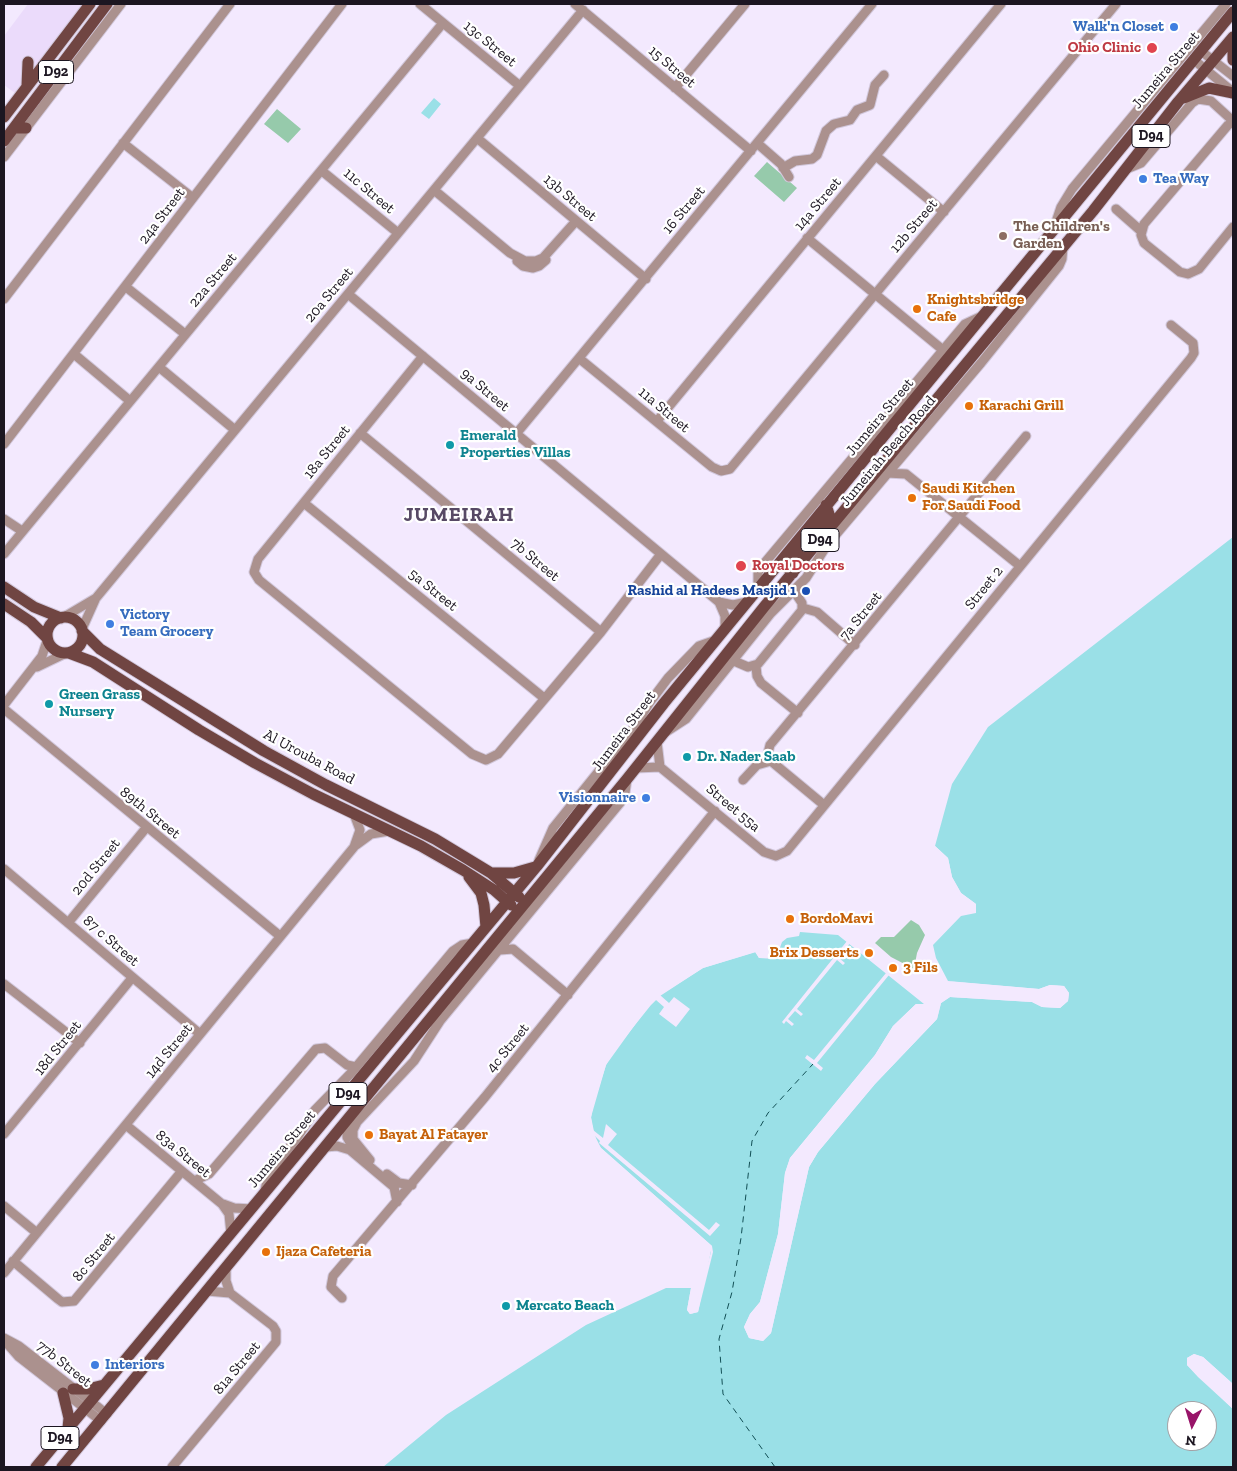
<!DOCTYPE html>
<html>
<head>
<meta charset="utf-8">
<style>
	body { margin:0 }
	#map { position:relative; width:1237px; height:1471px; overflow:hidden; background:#f3e9fe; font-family:"Zilla Slab",serif }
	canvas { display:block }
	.frame { position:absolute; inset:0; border:5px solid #1c1621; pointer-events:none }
	.north { position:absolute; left:1167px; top:1401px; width:50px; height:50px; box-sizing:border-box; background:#fff; border:1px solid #a4a2a6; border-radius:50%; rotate:185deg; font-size:14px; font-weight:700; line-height:20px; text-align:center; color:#1c1621 }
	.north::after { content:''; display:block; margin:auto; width:18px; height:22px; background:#981469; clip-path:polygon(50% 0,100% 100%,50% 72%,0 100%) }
</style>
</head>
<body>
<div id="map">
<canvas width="1237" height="1471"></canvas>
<div class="frame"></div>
<div class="north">N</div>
</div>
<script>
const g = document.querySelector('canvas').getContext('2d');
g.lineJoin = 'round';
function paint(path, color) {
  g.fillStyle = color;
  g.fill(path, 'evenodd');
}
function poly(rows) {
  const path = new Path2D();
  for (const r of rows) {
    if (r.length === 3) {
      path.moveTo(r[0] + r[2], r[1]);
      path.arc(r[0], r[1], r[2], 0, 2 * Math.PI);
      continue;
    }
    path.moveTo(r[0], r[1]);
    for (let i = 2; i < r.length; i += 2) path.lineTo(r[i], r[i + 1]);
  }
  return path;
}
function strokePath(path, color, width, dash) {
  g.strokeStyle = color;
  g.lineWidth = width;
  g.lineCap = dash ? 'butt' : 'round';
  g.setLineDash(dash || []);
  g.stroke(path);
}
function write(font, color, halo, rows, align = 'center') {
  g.font = font + ' "Zilla Slab",serif';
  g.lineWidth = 4.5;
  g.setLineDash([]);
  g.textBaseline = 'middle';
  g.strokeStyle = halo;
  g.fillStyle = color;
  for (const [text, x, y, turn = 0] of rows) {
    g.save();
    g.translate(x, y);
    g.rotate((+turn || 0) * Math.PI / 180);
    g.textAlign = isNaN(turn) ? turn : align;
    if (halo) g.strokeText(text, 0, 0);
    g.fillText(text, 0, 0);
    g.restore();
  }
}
const built = poly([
	[28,4,90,4,19,96,4,85,4,36]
]);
const green = poly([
	[277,109,301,129,288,143,264,124],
	[767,162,797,188,784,202,754,176],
	[911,920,919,925,925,935,917,953,914,969,891,957,875,943,881,937,894,937]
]);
const water = poly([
	[434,98,441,104,429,119,421,113],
	[1233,537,1233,1384,1203,1357,1194,1354,1187,1358,1187,1365,1198,1377,1233,1409,1233,1467,383,1467,446,1415,586,1325,666,1288,691,1288,687,1310,690,1314,698,1312,712,1246,601,1148,596,1141,591,1117,606,1065,647,1008,660,996,703,968,756,952,759,958,776,959,782,942,787,938,799,936,800,932,838,935,924,1004,916,1004,893,1026,875,1055,790,1158,785,1173,778,1234,760,1302,750,1314,744,1327,749,1338,763,1341,771,1333,809,1167,818,1152,875,1084,937,1019,941,1003,950,997,1032,1002,1042,1007,1060,1008,1068,1001,1069,993,1064,986,1050,985,1039,989,948,981,936,958,933,945,961,916,976,913,976,904,961,893,952,877,948,858,935,846,952,784,988,727],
	[1177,1411,1207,1411,1207,1441,1177,1441]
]);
const pier = poly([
	[935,846,948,858,952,877,961,893,976,904,967,902,959,895,950,878,946,859,933,847],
	[847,941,850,943,839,958,845,963,843,965,837,960,797,1009,803,1014,801,1016,795,1011,788,1019,794,1024,792,1026,786,1021,784,1024,782,1022],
	[756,950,762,958,759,958,755,952,703,968,660,995,669,1003,674,997,690,1009,676,1027,659,1014,664,1007,656,1000,651,1005,611,1055,606,1065,593,1106,591,1118,593,1130,603,1138,606,1124,617,1134,608,1145,709,1230,716,1222,720,1225,710,1236,599,1143,600,1141,595,1136,601,1148,712,1246,713,1252,698,1312,690,1314,687,1310,691,1288,692,1286,689,1309,694,1312,711,1252,710,1247,599,1150,593,1142,591,1131,589,1118,591,1105,604,1064,609,1054,645,1007,658,994,702,966],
	[886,973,889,975,817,1063,823,1068,821,1071,805,1058,807,1055,814,1060],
	[945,981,1039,989,1050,985,1064,986,1069,993,1068,1001,1060,1008,1042,1007,1032,1002,950,997,941,1003,937,1019,875,1084,818,1152,809,1167,771,1333,763,1341,749,1338,744,1327,750,1314,760,1302,778,1234,785,1173,790,1158,875,1055,893,1026,916,1004,922,1005,926,1003,925,1006,917,1007,895,1027,877,1057,793,1159,787,1173,780,1234,763,1302,752,1315,747,1327,751,1336,762,1338,768,1332,807,1166,816,1150,873,1083,935,1018,939,1001,950,994,1032,1000,1042,1004,1060,1005,1066,1000,1067,994,1063,988,1050,987,1039,992],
	[1194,1354,1203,1357,1233,1384,1233,1387,1201,1359,1194,1356,1190,1359,1190,1364,1200,1376,1233,1406,1233,1409,1187,1365,1187,1358]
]);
const ferry = poly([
	[775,1467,723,1394,719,1339,732,1292,741,1238,752,1141,768,1113,813,1064]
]);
const minor = poly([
	[420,4,520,86],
	[575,4,751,151],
	[1201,51,1233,76],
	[1194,60,1233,92],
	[675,88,745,4],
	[1233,122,1228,125,1144,224,1141,235,1144,243,1180,272,1188,274,1199,269,1233,227],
	[477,138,646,279],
	[123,143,193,198],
	[757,143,781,164,789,177],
	[876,156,944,212],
	[4,157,121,4],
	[783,168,795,161,812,159,817,155,826,131,834,124,850,120,857,110,870,105,875,85,884,75],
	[1124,170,1141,163,1192,103,1198,99,1211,101,1233,121],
	[322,171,398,233],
	[434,190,510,253,525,261,536,261,543,258,576,221],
	[1116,209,1141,231],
	[1054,228,1061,207,1072,189,1226,4],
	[807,238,943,350],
	[517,261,523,266,533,268,539,266,546,260],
	[126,287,185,334],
	[348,294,719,602,733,605,747,602],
	[4,299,230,4],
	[74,354,130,401],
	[423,356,258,559,254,572,259,580,472,754,486,760,498,754,601,632,661,554],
	[580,359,712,467,721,471,730,469,1116,4],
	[159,367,235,430],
	[657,421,1001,4],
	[360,433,601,632],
	[516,434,872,4],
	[4,444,342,4],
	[887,473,906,474,1020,566],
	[304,503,544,698],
	[4,519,22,531],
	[4,554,443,23],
	[758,587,758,572,762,566,965,324,984,315],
	[719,602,725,616,725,630],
	[803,608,817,612,855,645],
	[64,617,96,598,583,10],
	[82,629,95,600],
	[734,661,748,667,758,664,802,610,802,603,794,591],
	[756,666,757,676,761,683,798,713],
	[37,667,64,654],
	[4,705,42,656,47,641],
	[4,709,280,936],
	[666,732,686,719,771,613,806,578,827,545,981,363,1059,266,1062,259,1063,247],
	[657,742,660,767],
	[660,767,764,852,776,856,787,851,1191,358,1194,353,1193,343,1171,325],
	[636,768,660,767],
	[743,780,757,765,771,761],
	[824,805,771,761,768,753,770,745,1026,436],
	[356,845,371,834,389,831],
	[539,860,553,828,636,725,650,702,668,678,699,646,716,640],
	[4,869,200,1034],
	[68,923,146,828],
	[500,950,513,949,568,995],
	[4,984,80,1043],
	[347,1122,347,1137,352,1146],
	[126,1125,222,1204,229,1214,231,1234],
	[4,1134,132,978],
	[326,1147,337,1146,350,1150,394,1187,397,1202],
	[370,1160,353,1139,353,1130,357,1122,414,1061,440,1021,620,803,625,793,627,779],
	[387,1174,399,1183,412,1185],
	[194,1181,209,1174,316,1049,325,1048,347,1065,356,1067],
	[264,1194,269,1173,297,1138,315,1110,352,1072,453,951,462,945,473,943],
	[223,1204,234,1208,252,1209],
	[4,1206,37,1233],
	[13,1261,58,1299,62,1302,74,1301,182,1171],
	[226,1269,226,1281,230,1293],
	[4,1273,354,847,360,830,354,814],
	[342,1298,331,1287,333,1276,485,1097,715,811],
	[4,1338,19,1346,107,1414],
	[4,1340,19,1357,101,1421],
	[172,1467,276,1342,276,1331,273,1326,230,1293,207,1291]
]);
const major = poly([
	[1233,49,1233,60],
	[27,86,28,62],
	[1184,98,1209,88,1233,93],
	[4,117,90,4],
	[14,128,26,128],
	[4,141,107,4],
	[793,573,788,568,789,564,825,521,829,514,826,505],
	[4,587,34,607,61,618],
	[4,604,31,622,47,638],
	[65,635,18],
	[82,631,100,649,264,751,326,785,435,839,491,873,519,897],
	[69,653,93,662,199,730,255,763,313,794,421,846,463,870,494,890,511,905],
	[491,873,514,873,535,867],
	[469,877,481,893,484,905,486,927],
	[73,1389,88,1389,104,1385],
	[63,1393,69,1418,68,1428],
	[36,1467,537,866,664,703,1233,12],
	[62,1467,627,779,764,607,1093,211,1178,102,1233,37]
]);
const markers = [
	[1174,27,5,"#3f7fe0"],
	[1152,48,6,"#e0444e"],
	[1143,179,5,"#3f7fe0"],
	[1003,236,5,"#8d6e63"],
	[917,309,5,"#e8710a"],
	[969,406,5,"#e8710a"],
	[450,445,5,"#0f9aa8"],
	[912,498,5,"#e8710a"],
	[741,566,6,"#e0444e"],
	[806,591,5,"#1a4fb4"],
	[110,624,5,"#3f7fe0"],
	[49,704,5,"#0f9aa8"],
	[687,757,5,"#0f9aa8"],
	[646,798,5,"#3f7fe0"],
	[790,919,5,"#e8710a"],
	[869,953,5,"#e8710a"],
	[893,968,5,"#e8710a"],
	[369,1135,5,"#e8710a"],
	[266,1252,5,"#e8710a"],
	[506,1306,5,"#0f9aa8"],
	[95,1365,5,"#3f7fe0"]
];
const shields = [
	[56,72,35],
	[1151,136,38],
	[820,540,38],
	[348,1094,38],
	[60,1438,38]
];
const shieldNames = [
	["D92",56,72],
	["D94",1151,136],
	["D94",820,540],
	["D94",348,1094],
	["D94",60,1438]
];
const shopNames = [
	["Walk'n Closet",1164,27,"right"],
	["Tea Way",1153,179],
	["Victory",120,615],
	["Team Grocery",120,632],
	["Visionnaire",636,798,"right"],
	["Interiors",105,1365]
];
const streetNames = [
	["13c Street",490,44,39],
	["15 Street",672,67,40],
	["Jumeira Street",1166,70,-50],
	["11c Street",369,191,40],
	["13b Street",570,198,40],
	["14a Street",818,204,-50],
	["16 Street",684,210,-50],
	["24a Street",162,216,-53],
	["12b Street",914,226,-50],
	["22a Street",213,280,-50],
	["20a Street",329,295,-50],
	["9a Street",485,390,40],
	["11a Street",664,410,40],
	["Jumeira Street",880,417,-50],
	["Jumeirah Beach Road",888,451,-50],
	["18a Street",327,452,-51],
	["7b Street",535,560,40],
	["Street 2",984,588,-51],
	["5a Street",433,590,39],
	["7a Street",861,616,-51],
	["Jumeira Street",624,731,-53],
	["Al Urouba Road",309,757,28],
	["Street 55a",733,808,40],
	["89th Street",150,813,39],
	["20d Street",96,867,-51],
	["87 c Street",111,941,41],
	["18d Street",58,1048,-51],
	["4c Street",508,1048,-51],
	["14d Street",169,1051,-51],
	["Jumeira Street",282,1149,-50],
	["83a Street",183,1154,39],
	["8c Street",94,1257,-51],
	["77b Street",64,1364,38],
	["81a Street",237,1368,-50]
];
const healthNames = [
	["Ohio Clinic",1141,48],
	["Royal Doctors",752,566,"left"]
];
const educationNames = [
	["The Children's",1013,227],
	["Garden",1013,244]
];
const foodNames = [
	["Knightsbridge",927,300],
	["Cafe",927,317],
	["Karachi Grill",979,406],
	["Saudi Kitchen",922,489],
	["For Saudi Food",922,506],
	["BordoMavi",800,919],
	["Brix Desserts",859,953,"right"],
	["3 Fils",903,968],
	["Bayat Al Fatayer",379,1135],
	["Ijaza Cafeteria",276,1252]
];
const cultureNames = [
	["Emerald",460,436],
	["Properties Villas",460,453],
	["Green Grass",59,695],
	["Nursery",59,712],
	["Dr. Nader Saab",697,757],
	["Mercato Beach",516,1306]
];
const transitNames = [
	["Rashid al Hadees Masjid 1",796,591]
];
const districtNames = [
	["JUMEIRAH",459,515]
];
paint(built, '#ebdbfb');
paint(green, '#96caab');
paint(water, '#9ae0e7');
paint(pier, '#f3e9fe');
strokePath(ferry, '#124f55', 1, [6, 5]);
strokePath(minor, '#d1c7db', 11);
strokePath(major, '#d1c7db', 13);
strokePath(minor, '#ab918e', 9);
strokePath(major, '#704542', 11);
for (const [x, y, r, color] of markers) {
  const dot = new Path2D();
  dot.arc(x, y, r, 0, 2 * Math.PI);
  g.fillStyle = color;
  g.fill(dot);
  strokePath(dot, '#fff', 2);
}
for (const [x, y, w] of shields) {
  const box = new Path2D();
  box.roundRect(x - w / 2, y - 11.5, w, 23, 4);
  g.fillStyle = '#fff';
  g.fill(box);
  strokePath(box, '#1c1621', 1);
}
write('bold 14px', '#1c1621', null, shieldNames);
write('bold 15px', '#366cbe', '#fff', shopNames, 'left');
write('15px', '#1c1621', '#fff', streetNames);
write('bold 15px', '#be3a42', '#fff', healthNames, 'right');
write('bold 15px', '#785e54', '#fff', educationNames, 'left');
write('bold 15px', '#c56008', '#fff', foodNames, 'left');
write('bold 15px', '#0d838f', '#fff', cultureNames, 'left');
write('bold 15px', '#164399', '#fff', transitNames, 'right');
g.letterSpacing = '1px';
write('bold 20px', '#574965', '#fff', districtNames);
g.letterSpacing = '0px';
</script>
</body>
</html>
